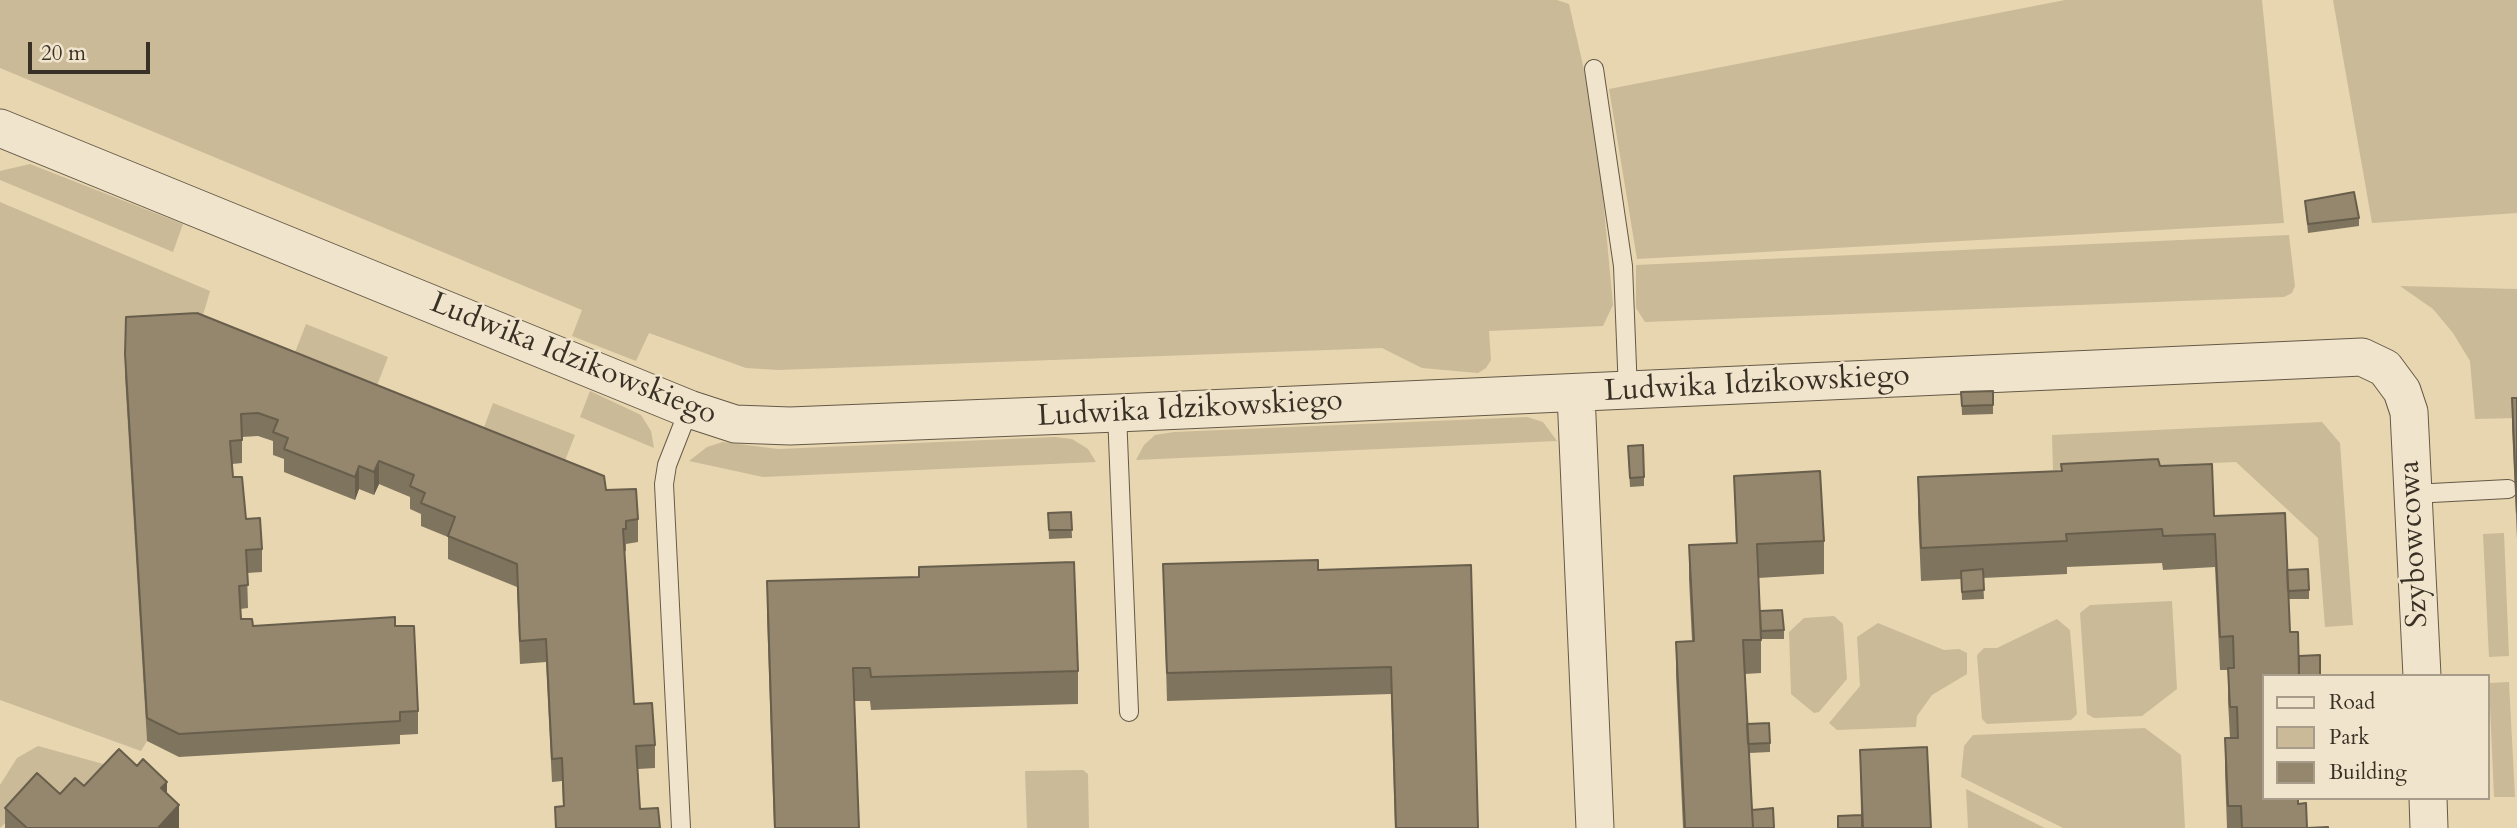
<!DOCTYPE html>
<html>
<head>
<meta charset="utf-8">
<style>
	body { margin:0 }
	#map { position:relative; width:2517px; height:828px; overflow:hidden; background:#e8d6b0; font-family:Cardo,serif }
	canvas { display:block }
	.legend { position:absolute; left:2262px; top:674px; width:228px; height:126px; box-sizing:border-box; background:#f0e4cc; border:2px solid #a79c89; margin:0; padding:9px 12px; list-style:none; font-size:21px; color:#393125 }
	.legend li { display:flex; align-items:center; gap:14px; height:35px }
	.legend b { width:35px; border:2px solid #a79c89 }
	.scale { position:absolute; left:28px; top:42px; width:122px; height:32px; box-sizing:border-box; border:4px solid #393125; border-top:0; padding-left:9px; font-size:21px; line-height:24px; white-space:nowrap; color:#393125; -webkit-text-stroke:5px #f0e4cc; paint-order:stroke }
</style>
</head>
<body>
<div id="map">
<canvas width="2517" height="828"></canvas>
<ul class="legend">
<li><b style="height:9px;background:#f0e4cc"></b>Road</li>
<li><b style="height:19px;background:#caba98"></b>Park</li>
<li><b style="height:19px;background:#94876d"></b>Building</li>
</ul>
<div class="scale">20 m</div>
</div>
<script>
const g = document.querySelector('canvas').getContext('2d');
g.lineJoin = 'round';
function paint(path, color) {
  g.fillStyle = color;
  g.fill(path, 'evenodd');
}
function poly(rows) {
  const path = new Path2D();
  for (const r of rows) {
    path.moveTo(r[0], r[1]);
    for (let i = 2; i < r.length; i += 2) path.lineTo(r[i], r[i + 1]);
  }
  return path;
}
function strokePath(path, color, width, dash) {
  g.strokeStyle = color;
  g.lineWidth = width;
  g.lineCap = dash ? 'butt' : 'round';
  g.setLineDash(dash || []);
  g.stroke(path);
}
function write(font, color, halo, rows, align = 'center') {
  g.font = font + ' Cardo,serif';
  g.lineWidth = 5;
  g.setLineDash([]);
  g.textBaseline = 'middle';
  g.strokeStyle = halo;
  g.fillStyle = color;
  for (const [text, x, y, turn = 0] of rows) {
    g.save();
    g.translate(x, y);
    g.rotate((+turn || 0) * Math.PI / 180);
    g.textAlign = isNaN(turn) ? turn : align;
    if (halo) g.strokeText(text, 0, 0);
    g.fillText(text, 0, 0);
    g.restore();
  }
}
const green = poly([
	[0,0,1557,0,1569,4,1596,122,1613,305,1603,326,1489,331,1491,360,1486,368,1478,373,1422,368,1382,348,778,370,746,368,649,333,636,361,572,336,582,310,0,68],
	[2065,0,2262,0,2284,223,1637,259,1609,89],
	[2333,0,2517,0,2517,213,2372,223],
	[30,164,183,224,173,252,0,180,0,171],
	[0,202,210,291,197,336,126,340,125,377,147,741,141,751,0,700],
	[2289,235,2295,286,2292,293,2284,297,1645,322,1636,308,1636,265],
	[2400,286,2517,289,2517,418,2475,419,2470,361,2453,333,2433,309],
	[306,324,388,357,371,401,289,368],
	[590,391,641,415,651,431,654,448,580,417],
	[493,403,575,435,561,471,480,438],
	[1527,417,1543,422,1557,441,1136,460,1144,445,1155,435,1174,432],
	[2322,422,2340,443,2353,625,2325,627,2318,538,2236,462,2053,470,2052,435],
	[1055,437,1072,439,1088,449,1096,462,763,477,689,461,707,447,723,442,778,449],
	[2504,533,2509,656,2489,657,2483,534],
	[2172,601,2177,689,2142,716,2094,718,2087,714,2080,613,2090,605],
	[1834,616,1843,624,1847,679,1819,712,1814,713,1791,694,1789,632,1804,618],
	[2057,619,2070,630,2077,714,2071,720,1987,724,1982,719,1977,655,1984,648,1997,648],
	[1878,623,1944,650,1959,649,1967,653,1967,674,1932,695,1917,716,1916,727,1837,730,1829,723,1860,686,1857,637],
	[2509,682,2515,797,2494,797,2489,683],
	[2145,728,2181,755,2185,828,2063,828,1961,777,1964,746,1973,735],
	[38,746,118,768,84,805,37,792,0,828,0,785,17,758],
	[1083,770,1088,774,1089,828,1027,828,1025,771],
	[1966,789,2045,828,1968,828]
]);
const lane = poly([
	[1594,69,1623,266,1628,392],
	[1117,413,1129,712],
	[2413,494,2508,489],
	[681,828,664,484,667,465,689,409]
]);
const street = poly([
	[0,128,689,409,735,424,790,426,1117,413,2362,357,2385,368,2402,391,2409,412,2422,676],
	[1576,394,1595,828],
	[2428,798,2429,828]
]);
const wall = poly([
	[2305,201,2359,218,2359,226,2308,233],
	[125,354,606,490,638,519,638,542,626,544,626,551,624,552,634,704,655,745,655,768,638,769,640,809,660,828,555,828,555,807,563,806,562,781,552,782,546,662,520,664,517,587,448,559,448,537,421,526,421,514,410,509,410,497,379,484,374,495,359,489,355,500,284,472,284,459,273,455,273,441,258,436,242,437,242,463,232,464,233,477,246,519,262,549,262,572,247,573,248,608,240,609,241,619,253,626,395,626,418,711,418,734,400,735,400,744,179,757,147,741,125,377],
	[1993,391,1993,414,1962,415,1961,392],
	[2512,398,2517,398,2517,539,2512,426],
	[1628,454,1644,477,1644,486,1630,487],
	[2061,464,2160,466,2214,516,2287,570,2309,590,2309,599,2289,599,2263,676,2298,804,2307,828,2328,828,2227,828,2225,772,2225,738,2230,738,2228,701,2228,670,2220,670,2215,567,2163,570,2162,563,2067,567,2067,574,1983,578,1984,599,1962,600,1961,579,1921,581,1918,511,1918,477,2061,471],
	[1734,476,1824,541,1824,574,1758,578,1760,611,1784,630,1784,639,1761,639,1761,673,1745,674,1747,724,1770,743,1770,752,1749,753,1752,810,1774,828,1683,828,1676,675,1676,642,1692,641,1689,579,1689,545,1736,543],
	[1071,512,1072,538,1049,539,1048,513],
	[1163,564,1318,570,1471,565,1478,828,1395,828,1391,694,1167,701],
	[919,577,1078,671,1078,704,871,710,870,701,854,701,859,828,774,828,767,615,767,581],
	[1860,750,1931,828,1838,828,1838,816,1861,815],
	[60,794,167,794,179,828,5,828,5,808]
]);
const shadedWall = poly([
	[379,461,379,484,374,495,374,472],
	[359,466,359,489,355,500,355,477],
	[167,782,167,809,161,788],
	[179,805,179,828,158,828]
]);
const building = poly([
	[2354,192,2359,218,2308,224,2305,201,2354,192],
	[197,313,604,476,606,490,636,489,638,519,626,521,626,529,623,529,634,704,652,703,655,745,636,746,640,809,658,808,660,828,556,828,555,807,564,806,562,758,552,759,546,639,520,641,517,564,448,536,455,517,421,503,425,493,410,486,414,475,379,461,374,472,359,466,355,477,284,449,288,438,273,432,278,420,258,413,241,414,242,440,230,441,233,477,242,477,246,519,260,518,262,549,246,550,248,585,239,586,241,619,252,619,253,626,395,617,395,626,414,626,418,711,400,712,400,721,179,734,147,718,125,354,126,317,197,313],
	[1993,391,1993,405,1962,406,1961,392,1993,391],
	[2512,398,2517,398,2517,512,2512,398],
	[1643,445,1644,477,1630,478,1628,446,1643,445],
	[2158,459,2160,466,2212,464,2214,516,2285,513,2290,632,2298,632,2299,676,2263,676,2263,798,2298,798,2298,804,2306,803,2307,828,2242,828,2241,806,2228,806,2225,738,2238,738,2237,707,2230,707,2228,668,2234,668,2233,636,2220,637,2215,534,2163,536,2162,529,2066,534,2067,541,1921,548,1918,477,2062,471,2061,464,2158,459],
	[1820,471,1824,541,1757,544,1761,640,1743,640,1753,828,1685,828,1676,642,1694,641,1689,545,1737,543,1734,476,1820,471],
	[1071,512,1072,530,1049,530,1048,513,1071,512],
	[1318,560,1318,570,1471,565,1478,828,1396,828,1391,667,1167,673,1163,564,1318,560],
	[1074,562,1078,671,871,677,870,668,853,668,859,828,775,828,767,581,919,577,919,567,1074,562],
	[1983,569,1984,590,1962,592,1961,571,1983,569],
	[2308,569,2309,590,2288,591,2287,570,2308,569],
	[1782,610,1784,630,1761,631,1760,611,1782,610],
	[2320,655,2320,676,2299,676,2299,656,2320,655],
	[1769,723,1770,743,1748,744,1747,724,1769,723],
	[1927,747,1931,828,1863,828,1860,750,1927,747],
	[119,749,137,766,143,759,167,782,161,788,179,805,158,828,27,828,5,808,37,773,60,794,75,778,84,786,119,749],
	[1773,808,1774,828,1753,828,1752,810,1773,808],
	[1862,815,1862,828,1838,828,1838,816,1862,815],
	[2328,827,2328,828,2307,828,2328,827]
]);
const streetNames = [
	["Ludwika Idzikowskiego",573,360,22],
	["Ludwika Idzikowskiego",1757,385,-3],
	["Ludwika Idzikowskiego",1190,410,-3],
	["Szybowcowa",2415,544,-93]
];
paint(green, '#caba98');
strokePath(lane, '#655a48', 20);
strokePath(street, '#655a48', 39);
strokePath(lane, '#f0e4cc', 18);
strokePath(street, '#f0e4cc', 37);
paint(wall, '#7f745e');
paint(shadedWall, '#685e4c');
paint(building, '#94876d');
strokePath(building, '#685e4c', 2);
write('30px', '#393125', '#f0e4cc', streetNames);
</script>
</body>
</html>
